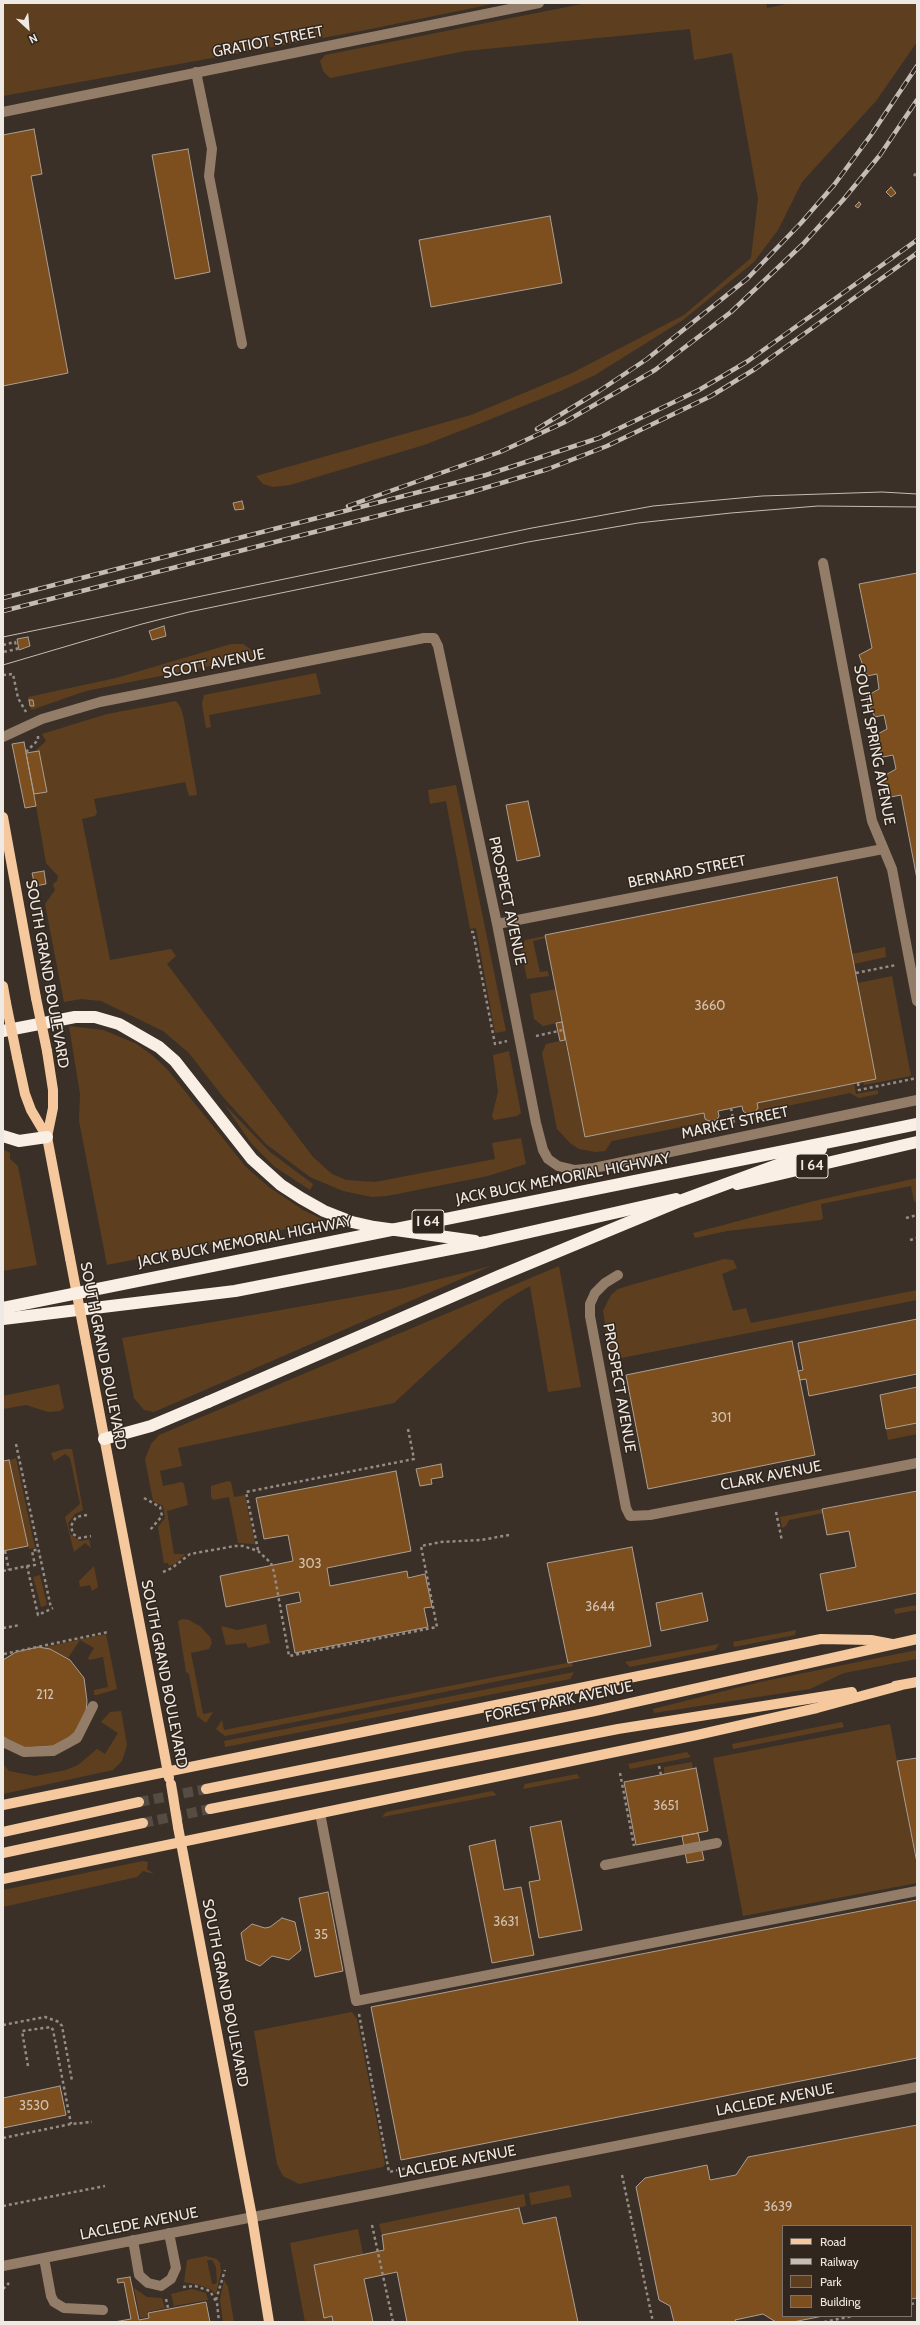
<!DOCTYPE html>
<html>
<head>
<meta charset="utf-8">
<style>
	body { margin:0 }
	#map { position:relative; width:920px; height:2325px; overflow:hidden; background:#3a3027; font-family:Cabin,sans-serif }
	canvas { display:block }
	.frame { position:absolute; inset:0; border:4px solid #efe9e3; pointer-events:none }
	.legend { position:absolute; left:782px; top:2225px; width:130px; height:92px; box-sizing:border-box; background:#30261d; border:1px solid #7c746c; margin:0; padding:5px 7px; list-style:none; font-size:12px; color:#efe9e3 }
	.legend li { display:flex; align-items:center; gap:8px; height:20px }
	.legend b { width:20px; border:1px solid #7c746c }
	.north { position:absolute; left:8px; top:8px; width:40px; height:40px; -webkit-text-stroke:3px #30261d; paint-order:stroke; rotate:154deg; font-size:11px; font-weight:700; line-height:16px; text-align:center; color:#efe9e3 }
	.north::after { content:''; display:block; margin:auto; width:14px; height:18px; background:#efe9e3; clip-path:polygon(50% 0,100% 100%,50% 72%,0 100%) }
</style>
</head>
<body>
<div id="map">
<canvas width="920" height="2325"></canvas>
<div class="frame"></div>
<ul class="legend">
<li><b style="height:5px;background:#f5c89e"></b>Road</li>
<li><b style="height:5px;background:#c4bdb6"></b>Railway</li>
<li><b style="height:11px;background:#5d3f20"></b>Park</li>
<li><b style="height:11px;background:#7d4f1e"></b>Building</li>
</ul>
<div class="north">N</div>
</div>
<script>
const g = document.querySelector('canvas').getContext('2d');
g.lineJoin = 'round';
function paint(path, color) {
  g.fillStyle = color;
  g.fill(path, 'evenodd');
}
function poly(rows) {
  const path = new Path2D();
  for (const r of rows) {
    path.moveTo(r[0], r[1]);
    for (let i = 2; i < r.length; i += 2) path.lineTo(r[i], r[i + 1]);
  }
  return path;
}
function strokePath(path, color, width, dash) {
  g.strokeStyle = color;
  g.lineWidth = width;
  g.lineCap = dash ? 'butt' : 'round';
  g.setLineDash(dash || []);
  g.stroke(path);
}
function write(font, color, halo, rows, align = 'center') {
  g.font = font + ' Cabin,sans-serif';
  g.lineWidth = 3;
  g.setLineDash([]);
  g.textBaseline = 'middle';
  g.strokeStyle = halo;
  g.fillStyle = color;
  for (const [text, x, y, turn = 0] of rows) {
    g.save();
    g.translate(x, y);
    g.rotate((+turn || 0) * Math.PI / 180);
    g.textAlign = isNaN(turn) ? turn : align;
    if (halo) g.strokeText(text, 0, 0);
    g.fillText(text, 0, 0);
    g.restore();
  }
}
const green = poly([
	[3,3,497,3,366,30,3,96],
	[587,3,766,3,767,8,791,3,917,3,917,42,876,101,802,182,778,230,754,262,683,320,595,375,563,390,481,423,424,445,290,485,273,487,263,484,256,476,471,415,572,373,684,315,751,258,758,199,732,53,694,60,690,29,465,51,330,78,323,71,320,61,325,55],
	[231,644,243,644,260,656,86,691,31,710,30,706,34,705,33,700,29,700,28,697,116,678],
	[316,673,321,694,209,715,211,727,206,728,202,704,204,695],
	[176,701,181,708,184,720,197,795,189,796,185,782,94,799,97,813,95,816,82,819,110,960,171,949,176,956,167,964,313,1157,332,1174,346,1180,375,1182,495,1159,492,1143,521,1138,526,1164,488,1176,387,1196,372,1197,343,1191,310,1177,266,1144,223,1097,189,1053,163,1031,101,1001,81,999,64,1002,45,904,55,890,53,884,57,881,58,876,46,863,34,794,47,792,39,751,34,752,46,741,42,734,107,714],
	[456,785,506,1031,495,1033,476,928,470,929,446,801,430,804,428,790],
	[545,936,545,938,533,941,540,972,548,971,549,976,527,979,521,950,525,940],
	[885,947,886,957,854,964,852,954],
	[892,976,911,1076,864,1085,863,1082,876,1079,858,983],
	[556,989,562,1022,543,1026,534,1019,530,994],
	[69,1026,103,1030,135,1043,152,1055,167,1069,246,1167,269,1187,303,1210,326,1221,107,1265,79,1121,80,1094],
	[565,1040,585,1137,704,1113,705,1119,711,1121,712,1129,706,1131,697,1124,612,1141,605,1151,596,1152,579,1149,570,1143,557,1129,542,1053,546,1044],
	[509,1051,521,1113,517,1116,494,1120,492,1116,498,1092,493,1055],
	[854,1084,856,1094,878,1090,878,1094,859,1098,850,1093,768,1110,763,1120,755,1121,753,1112,758,1108,757,1103],
	[224,1104,270,1152,313,1184,310,1190,275,1167,251,1143],
	[3,1149,10,1153,10,1159,18,1166,37,1265,3,1271],
	[917,1178,917,1203,914,1201,911,1186,821,1204,823,1218,821,1220,727,1231,695,1238,693,1233,814,1201],
	[724,1259,733,1260,737,1268,722,1274,733,1311,746,1308,751,1323,917,1290,917,1300,611,1360,603,1311,611,1295,618,1289,631,1285],
	[491,1266,154,1412,144,1410,134,1398,122,1338,400,1289],
	[559,1266,581,1387,548,1392,530,1286,504,1301,394,1403,178,1448,182,1466,160,1471,163,1486,182,1482,184,1484,188,1505,167,1511,174,1554,185,1554,175,1564,169,1566,168,1563,164,1563,158,1527,165,1518,163,1506,153,1501,145,1459,151,1444,159,1435],
	[59,1384,64,1408,60,1411,48,1412,26,1405,3,1409,3,1396],
	[917,1423,917,1434,888,1440,886,1429],
	[65,1449,72,1449,83,1510,75,1514,68,1523,70,1534,80,1541,89,1539,91,1548,85,1543,74,1552,65,1517,80,1504,70,1458,65,1454,54,1461,51,1453],
	[16,1458,35,1548,29,1549,9,1460],
	[228,1481,231,1482,234,1497,245,1495,255,1544,253,1544,238,1543,229,1497,213,1500,211,1497,211,1486],
	[822,1509,823,1513,789,1520,786,1526,782,1528,780,1517],
	[94,1566,98,1587,92,1591,90,1585,80,1587,79,1581],
	[40,1575,47,1605,41,1607,33,1577],
	[917,1605,917,1610,895,1614,894,1609],
	[182,1619,189,1620,201,1627,210,1637,212,1643,209,1649,191,1653,203,1714,213,1712,206,1723,197,1716,189,1674,186,1672,178,1621],
	[266,1624,270,1643,248,1648,246,1643,226,1645,221,1626,237,1630],
	[796,1630,795,1635,734,1647,733,1642],
	[106,1634,117,1689,97,1695,94,1695,94,1690,108,1687,103,1657,89,1660,88,1658,94,1648,80,1640,68,1658,50,1649,40,1648],
	[719,1644,715,1650,630,1667,625,1662],
	[917,1650,917,1659,844,1673,810,1689,654,1713,653,1709,760,1682],
	[572,1662,573,1666,225,1736,216,1729,222,1720,224,1730],
	[574,1672,570,1679,225,1747,224,1741],
	[121,1711,127,1745,122,1761,113,1770,3,1794,3,1764,9,1771,35,1776,66,1770,78,1765,97,1749,105,1754,118,1733,101,1722,110,1712],
	[842,1722,844,1727,733,1749,732,1744],
	[890,1724,917,1867,917,1883,743,1916,713,1758],
	[687,1752,691,1757,630,1769,628,1764],
	[692,1762,693,1769,664,1774,664,1767],
	[577,1774,580,1778,523,1789,525,1784],
	[492,1791,497,1795,382,1817,386,1812],
	[143,1861,148,1862,147,1869,154,1874,143,1871,137,1877,3,1907,3,1890],
	[352,2012,357,2019,385,2164,383,2167,299,2184,283,2176,277,2164,254,2031],
	[569,2185,572,2197,531,2205,529,2193],
	[524,2194,526,2206,382,2235,379,2224],
	[358,2229,363,2254,314,2265,324,2317,332,2316,333,2322,305,2322,290,2243],
	[206,2256,217,2259,220,2263,221,2271,216,2294,210,2289,199,2285,184,2282,187,2260],
	[207,2260,212,2260,216,2267,217,2282,215,2284,212,2284],
	[224,2280,228,2287,234,2322,223,2322,220,2300],
	[134,2288,147,2297,162,2298,165,2308,147,2312,148,2317,140,2318],
	[192,2289,206,2293,208,2300,174,2306,171,2294]
]);
const building = poly([
	[34,129,42,174,31,176,68,373,3,386,3,135,34,129],
	[188,149,210,272,175,279,152,155,188,149],
	[891,187,896,193,891,197,886,192,891,187],
	[859,202,861,204,858,208,855,206,859,202],
	[550,216,562,283,431,307,419,240,550,216],
	[242,501,244,509,235,510,233,503,242,501],
	[917,573,917,879,901,795,886,798,882,777,896,769,893,755,883,757,876,745,874,736,887,729,884,715,875,717,868,704,867,696,879,689,877,674,867,676,859,655,872,648,859,584,917,573],
	[164,626,166,636,152,640,149,631,164,626],
	[28,637,30,646,19,650,17,639,28,637],
	[29,700,33,700,34,706,30,706,29,700],
	[24,742,36,806,25,808,12,744,24,742],
	[39,751,47,792,34,794,26,753,39,751],
	[528,801,540,856,517,861,506,805,528,801],
	[44,871,46,884,35,886,32,873,44,871],
	[837,877,876,1079,757,1103,758,1108,755,1112,747,1114,743,1111,742,1106,718,1111,719,1116,717,1120,709,1121,705,1119,704,1113,585,1137,545,935,837,877],
	[562,1022,565,1040,560,1041,556,1023,562,1022],
	[917,1319,917,1374,809,1396,806,1379,800,1380,798,1371,803,1370,798,1343,917,1319],
	[792,1341,815,1455,648,1489,626,1375,792,1341],
	[917,1387,917,1423,886,1429,880,1395,917,1387],
	[9,1460,28,1546,3,1551,3,1461,9,1460],
	[441,1464,443,1477,431,1479,432,1484,420,1486,416,1469,441,1464],
	[396,1471,411,1551,327,1568,330,1586,407,1571,408,1578,425,1574,432,1607,424,1608,428,1627,295,1653,286,1605,301,1602,299,1592,226,1607,220,1576,293,1561,288,1535,264,1539,256,1498,396,1471],
	[917,1491,917,1593,827,1611,820,1574,856,1567,849,1531,827,1535,822,1509,917,1491],
	[632,1547,651,1646,568,1663,547,1563,632,1547],
	[702,1593,708,1621,661,1631,656,1603,702,1593],
	[38,1647,50,1649,70,1660,84,1678,87,1701,86,1712,75,1732,66,1740,53,1746,25,1748,12,1743,3,1736,3,1660,16,1652,38,1647],
	[917,1758,917,1863,897,1761,917,1758],
	[696,1768,708,1831,636,1845,624,1782,696,1768],
	[561,1821,582,1930,539,1938,529,1882,540,1880,530,1827,561,1821],
	[698,1833,704,1860,687,1863,682,1836,698,1833],
	[495,1840,504,1890,521,1887,534,1955,492,1963,469,1846,495,1840],
	[328,1892,343,1971,315,1977,299,1898,328,1892],
	[917,1900,917,2058,401,2160,371,2007,917,1900],
	[282,1918,295,1922,301,1950,289,1960,272,1956,260,1966,246,1960,241,1933,252,1924,265,1928,270,1927,282,1918],
	[60,2086,66,2115,3,2128,3,2098,60,2086],
	[917,2125,917,2298,911,2299,911,2226,783,2226,783,2316,823,2316,793,2322,776,2322,763,2314,735,2320,736,2322,674,2322,670,2306,659,2300,636,2187,645,2178,707,2165,710,2180,736,2175,748,2157,917,2125],
	[519,2208,523,2224,556,2217,578,2322,407,2322,397,2272,364,2279,373,2322,333,2322,332,2316,324,2318,314,2265,384,2250,382,2235,519,2208],
	[130,2277,139,2320,149,2318,148,2313,206,2302,210,2322,114,2322,131,2319,124,2282,118,2283,117,2279,130,2277]
]);
const majorTunnel = poly([
	[139,1802,206,1789],
	[143,1823,210,1809]
]);
const path = poly([
	[914,176,917,172],
	[3,645,15,642,17,649,3,652],
	[3,675,13,674,18,698,26,712],
	[26,752,38,740,38,736],
	[471,932,473,932,495,1044,507,1041],
	[856,973,896,965],
	[536,1036,563,1030],
	[858,1083,859,1090,917,1078],
	[731,1108,734,1124],
	[906,1218,917,1215],
	[910,1240,917,1238],
	[16,1444,51,1608],
	[144,1498,160,1507,162,1516,150,1530],
	[776,1512,782,1541],
	[87,1515,76,1517,71,1526,73,1534,79,1538,91,1536],
	[258,1550,246,1492,414,1459,408,1429],
	[5,1551,9,1570],
	[27,1566,35,1565,32,1551,39,1549],
	[3,1571,27,1566,38,1615,53,1608],
	[163,1572,172,1568,190,1554,235,1546,243,1546,258,1551,271,1563,274,1572,289,1656,437,1627,421,1546,441,1542,481,1540,509,1535],
	[3,1628,20,1625],
	[4,1654,108,1632],
	[659,1766,661,1775],
	[620,1773,634,1846],
	[359,2014,389,2172,412,2167],
	[3,2025,45,2017,59,2022,62,2026,72,2081],
	[28,2066,22,2031,51,2027,53,2030,71,2124],
	[3,2138,71,2124,92,2122],
	[622,2175,653,2322],
	[3,2206,105,2186],
	[372,2225,393,2322],
	[183,2287,195,2286,210,2291,217,2303,219,2322],
	[3,2289,9,2283],
	[166,2299,168,2308],
	[216,2300,225,2270],
	[911,2304,917,2303],
	[824,2322,853,2316]
]);
const minor = poly([
	[196,72,212,149,209,176,242,344],
	[3,112,539,3],
	[823,563,872,821,892,869,917,1001],
	[3,737,42,719,100,702,424,638,434,638,438,646,497,924,536,1123,543,1150,548,1159,558,1166,575,1170,594,1168,917,1100],
	[497,924,883,849],
	[618,1275,605,1283,595,1293,590,1304,590,1316,626,1508,630,1516,650,1515,917,1463],
	[3,1742,24,1752,53,1751,77,1738,93,1706],
	[320,1813,356,2001,917,1891],
	[605,1865,717,1843],
	[133,2240,139,2275,148,2283,161,2286,171,2279,176,2268,169,2233],
	[44,2258,51,2296,54,2302,64,2308,103,2310],
	[3,2266,917,2087]
]);
const major = poly([
	[3,817,36,998],
	[3,986,6,1003],
	[47,1051,53,1090,53,1108,47,1137],
	[17,1057,25,1094,31,1110,47,1137,70,1258],
	[86,1342,169,1778],
	[895,1686,917,1682],
	[206,1789,595,1711,917,1639],
	[3,1805,821,1639,871,1640,892,1644],
	[210,1809,618,1729,852,1692],
	[178,1827,252,2217,269,2322],
	[3,1832,139,1802],
	[3,1853,143,1823],
	[3,1879,697,1735,817,1708,902,1685]
]);
const highway = poly([
	[3,1031,75,1017,95,1017,119,1024,159,1047,175,1061,252,1159,281,1185,301,1198,324,1211,352,1222,374,1227,475,1241],
	[3,1136,19,1141,47,1137],
	[854,1137,917,1124],
	[737,1184,917,1142],
	[3,1319,235,1291,486,1242,676,1199],
	[104,1439,151,1426,208,1402]
]);
const tram = poly([
	[3,637,532,528,653,506,762,496,882,492,917,494],
	[3,665,142,624,189,612,528,542,638,523,731,513,818,506,917,507]
]);
const rail = poly([
	[537,429,599,391,647,359,747,279,801,223,834,185,871,135,917,66],
	[348,506,500,452,563,423,655,370,731,312,803,244,843,200,880,155,917,100],
	[3,598,486,475,599,438,699,390,748,361,917,240],
	[3,611,468,493,548,469,607,446,711,396,755,369,917,253]
]);
const majorBridge = poly([
	[36,998,47,1051],
	[6,1003,17,1057],
	[70,1258,86,1342],
	[171,1784,178,1827]
]);
const highwayBridge = poly([
	[3,1308,854,1137],
	[208,1402,499,1276,680,1201,821,1149]
]);
const numberNames = [
	["3660",710,1006],
	["301",721,1418],
	["303",310,1564],
	["3644",600,1607],
	["212",45,1695],
	["3651",666,1806],
	["3631",506,1922],
	["35",321,1935],
	["3530",34,2106],
	["3639",778,2207]
];
const shields = [
	[812,1166,32],
	[428,1222,32]
];
const shieldNames = [
	["I 64",812,1166],
	["I 64",428,1222]
];
const streetNames = [
	["GRATIOT STREET",268,42,-11],
	["SCOTT AVENUE",214,664,-11],
	["SOUTH SPRING AVENUE",874,745,79],
	["BERNARD STREET",687,872,-11],
	["PROSPECT AVENUE",507,901,78],
	["SOUTH GRAND BOULEVARD",47,974,80],
	["MARKET STREET",735,1123,-12],
	["JACK BUCK MEMORIAL HIGHWAY",563,1179,-11],
	["JACK BUCK MEMORIAL HIGHWAY",245,1242,-11],
	["SOUTH GRAND BOULEVARD",103,1356,79],
	["PROSPECT AVENUE",619,1388,80],
	["CLARK AVENUE",771,1476,-11],
	["SOUTH GRAND BOULEVARD",164,1674,79],
	["FOREST PARK AVENUE",559,1702,-12],
	["SOUTH GRAND BOULEVARD",225,1993,79],
	["LACLEDE AVENUE",775,2100,-11],
	["LACLEDE AVENUE",457,2162,-11],
	["LACLEDE AVENUE",139,2224,-11]
];
paint(green, '#5d3f20');
paint(building, '#7d4f1e');
strokePath(building, '#ab9f94', 1);
strokePath(majorTunnel, '#554c43', 10, [10, 5]);
strokePath(path, '#948c85', 2.5, [3, 3]);
strokePath(minor, '#937d69', 10);
strokePath(major, '#f5c89e', 10);
strokePath(highway, '#faefe5', 12);
strokePath(tram, '#c4bdb6', 1);
strokePath(rail, '#c4bdb6', 4.5);
strokePath(rail, '#30261d', 3, [9]);
strokePath(majorBridge, '#f5c89e', 10);
strokePath(highwayBridge, '#faefe5', 12);
write('13px', '#d2c2b2', null, numberNames);
for (const [x, y, w] of shields) {
  const box = new Path2D();
  box.roundRect(x - w / 2, y - 12, w, 24, 3);
  g.fillStyle = '#30261d';
  g.fill(box);
  strokePath(box, '#efe9e3', 1);
}
write('bold 14px', '#efe9e3', null, shieldNames);
write('15px', '#efe9e3', '#30261d', streetNames);
</script>
</body>
</html>
